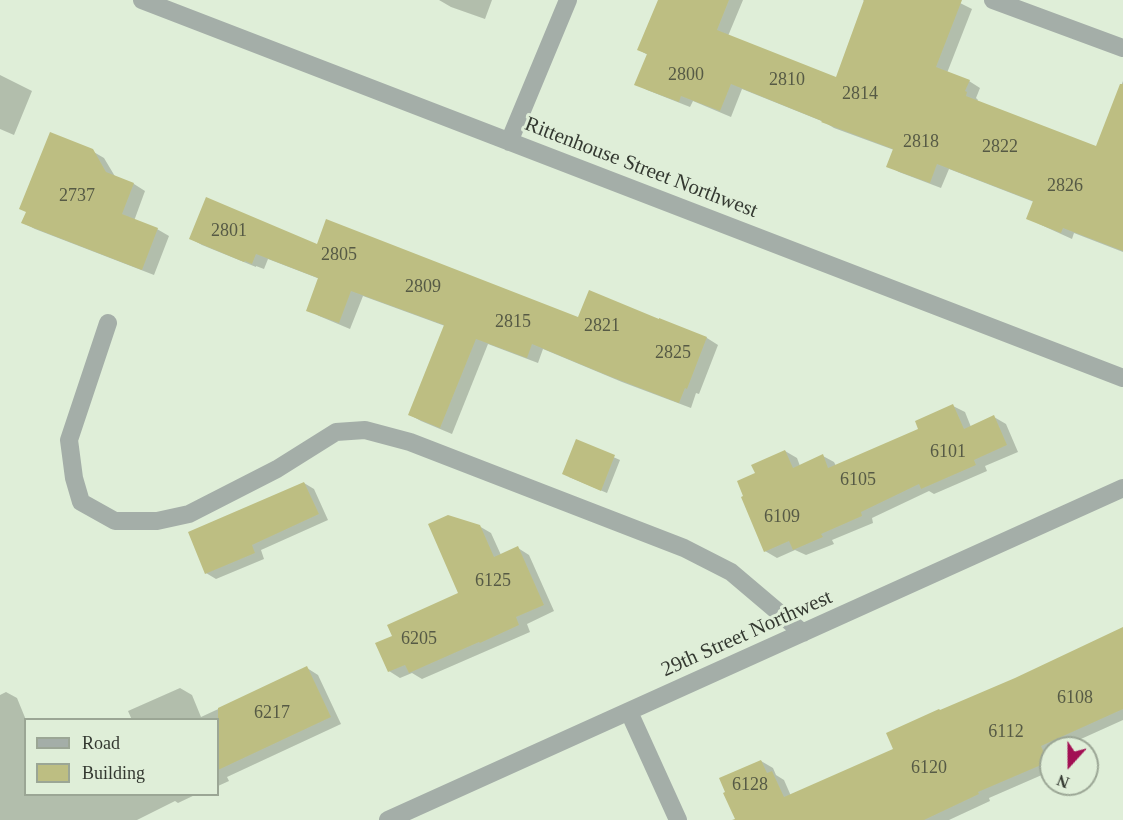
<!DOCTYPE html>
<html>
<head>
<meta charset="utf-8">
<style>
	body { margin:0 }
	#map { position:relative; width:1123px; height:820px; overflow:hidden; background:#dfeed8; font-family:"Times New Roman",serif }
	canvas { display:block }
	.legend { position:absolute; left:24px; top:718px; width:195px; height:78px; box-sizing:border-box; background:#dfeed8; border:2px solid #9ba695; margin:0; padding:8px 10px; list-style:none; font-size:18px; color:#343931 }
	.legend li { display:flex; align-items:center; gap:12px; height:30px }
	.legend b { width:30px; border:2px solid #9ba695 }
	.north { position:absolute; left:1039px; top:736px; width:60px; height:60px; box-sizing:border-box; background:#dfeed8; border:2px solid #9ba695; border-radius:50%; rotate:201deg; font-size:16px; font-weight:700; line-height:24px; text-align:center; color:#343931 }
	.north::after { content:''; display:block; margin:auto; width:21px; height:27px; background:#a20f53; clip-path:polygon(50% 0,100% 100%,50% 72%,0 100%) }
</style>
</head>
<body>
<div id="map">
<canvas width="1123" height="820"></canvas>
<ul class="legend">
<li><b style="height:8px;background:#a4aea8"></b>Road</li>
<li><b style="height:16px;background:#bdbe82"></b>Building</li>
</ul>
<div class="north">N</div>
</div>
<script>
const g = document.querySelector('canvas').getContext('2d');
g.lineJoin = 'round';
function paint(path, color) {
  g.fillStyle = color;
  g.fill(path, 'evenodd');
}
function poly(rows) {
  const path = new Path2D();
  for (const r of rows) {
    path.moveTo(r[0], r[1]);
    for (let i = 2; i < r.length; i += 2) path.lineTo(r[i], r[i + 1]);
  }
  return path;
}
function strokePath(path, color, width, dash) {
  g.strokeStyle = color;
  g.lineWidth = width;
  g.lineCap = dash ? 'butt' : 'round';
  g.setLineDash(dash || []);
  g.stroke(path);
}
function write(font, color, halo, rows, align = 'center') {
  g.font = font + ' "Times New Roman",serif';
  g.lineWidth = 6;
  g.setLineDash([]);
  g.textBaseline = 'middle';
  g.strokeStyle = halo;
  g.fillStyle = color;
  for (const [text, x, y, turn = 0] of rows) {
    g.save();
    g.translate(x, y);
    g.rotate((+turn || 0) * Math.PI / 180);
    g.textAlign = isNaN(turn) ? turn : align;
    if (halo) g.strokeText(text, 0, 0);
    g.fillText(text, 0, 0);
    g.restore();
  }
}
const shadow = poly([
	[439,0,492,0,485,19,451,7],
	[660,0,743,0,728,36,837,79,865,2,863,0,954,0,972,9,947,73,969,81,980,88,976,98,978,100,977,102,1097,148,1123,81,1123,252,1074,233,1072,239,1039,224,1028,218,1034,202,949,169,941,188,899,172,888,166,894,150,834,128,824,122,742,89,731,117,693,101,690,107,647,90,636,84,648,55,639,50],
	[0,75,32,91,14,135,0,129],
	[92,151,104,158,116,178,134,184,145,191,134,221,157,229,169,236,154,275,35,229,23,223],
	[191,239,318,246,579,319,660,320,707,338,718,345,699,394,696,393,691,408,622,382,543,349,538,363,488,344,452,434,421,421,410,415,445,326,363,296,350,329,319,316,308,310,320,279,268,259,264,269,256,266,256,267,202,245],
	[953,406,965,412,971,427,994,417,1006,424,1018,452,985,466,987,471,934,494,929,491,872,518,873,523,832,540,834,544,806,555,795,550,777,558,765,551,757,474,785,451,797,458,800,466,823,456,834,462,836,466,920,430],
	[577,441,620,460,607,493,569,477],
	[304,483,314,489,328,520,261,550,264,559,216,579,206,573],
	[479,526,491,533,501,555,518,548,529,555,554,611,527,624,530,632,422,679,412,673,400,678,389,671,394,636,460,594],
	[1123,629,1123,720,1061,748,1051,748,1051,771,989,798,990,801,949,820,737,820,761,761,773,768,776,775,784,780,791,796,895,750,941,712,1015,679],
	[307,668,318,675,341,724,227,777,229,781,218,786,218,720,132,720,128,711,180,688,192,695,201,717],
	[6,692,17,698,26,720,26,794,197,794,178,803,175,801,137,820,0,820,0,695]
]);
const building = poly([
	[658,0,729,0,717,30,836,77,864,0,962,0,936,67,970,80,965,91,967,92,966,96,1096,146,1120,84,1123,84,1123,251,1063,228,1061,233,1026,219,1033,201,937,164,930,183,886,167,893,149,821,122,822,121,731,84,720,111,681,96,679,102,634,85,647,54,637,50],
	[50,132,93,149,106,172,134,183,122,214,158,228,142,270,21,223,26,212,19,209],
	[206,197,317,244,326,219,578,317,589,290,659,319,659,318,707,337,687,389,685,388,679,403,609,376,532,344,527,358,476,339,440,428,408,415,444,325,351,291,339,323,306,311,318,278,256,254,252,264,245,261,244,262,189,239],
	[953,404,964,429,994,415,1007,445,974,460,976,465,921,489,919,484,861,512,862,516,821,534,823,537,793,550,789,541,764,552,741,497,743,496,737,481,755,473,751,465,785,450,793,468,823,454,828,468,918,429,915,421],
	[576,439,615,455,601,491,562,474],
	[304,482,319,514,252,545,255,553,205,574,188,532],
	[448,515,480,525,494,557,518,546,544,605,516,617,519,625,480,643,479,642,409,673,405,665,388,672,375,643,392,636,387,625,458,593,428,524],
	[1123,627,1123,709,1041,746,1048,762,978,792,979,794,924,820,732,820,735,819,723,793,725,792,719,778,761,760,767,773,772,771,784,797,893,749,886,733,939,709,940,710,1015,678],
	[307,666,331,717,218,770,218,708]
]);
const minor = poly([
	[142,0,1123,378],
	[993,0,1123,48],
	[509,142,568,0],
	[108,323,69,440,74,478,81,502,115,521,157,521,189,514,277,469,336,432,365,430,410,442,684,548,731,572,803,633],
	[629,712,678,820],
	[388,820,1123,488]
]);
const numberNames = [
	["2800",686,75],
	["2810",787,80],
	["2814",860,94],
	["2818",921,142],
	["2822",1000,147],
	["2826",1065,186],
	["2737",77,196],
	["2801",229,231],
	["2805",339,255],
	["2809",423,287],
	["2815",513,322],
	["2821",602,326],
	["2825",673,353],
	["6101",948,452],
	["6105",858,480],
	["6109",782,517],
	["6125",493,581],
	["6205",419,639],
	["6108",1075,698],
	["6217",272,713],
	["6112",1006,732],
	["6120",929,768],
	["6128",750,785]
];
const streetNames = [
	["Rittenhouse Street Northwest",641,168,21],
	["29th Street Northwest",747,634,-24]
];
paint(shadow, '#0003');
paint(building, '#bdbe82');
strokePath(minor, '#a4aea8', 18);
write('18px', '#565a45', null, numberNames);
write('21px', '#343931', '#dfeed8', streetNames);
</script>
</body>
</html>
